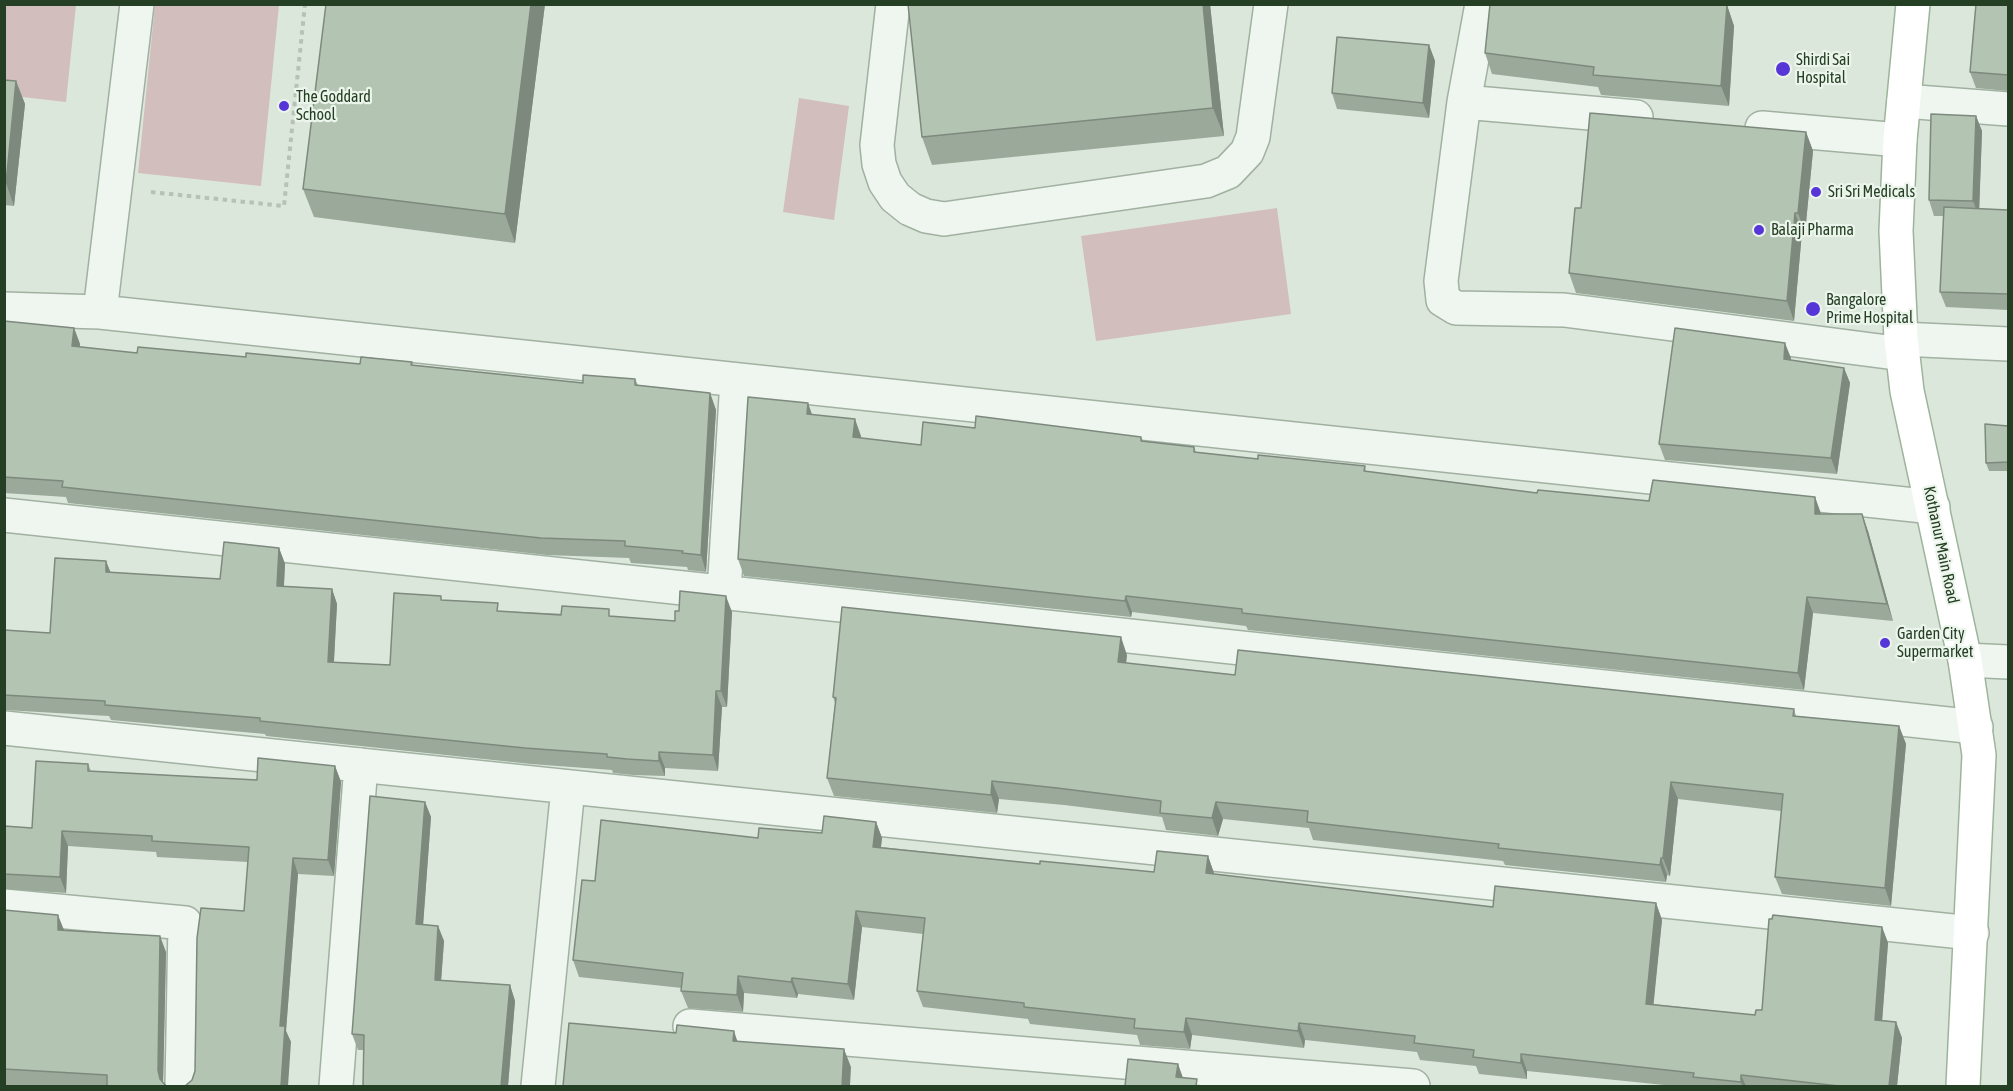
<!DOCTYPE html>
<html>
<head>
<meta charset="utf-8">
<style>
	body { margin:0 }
	#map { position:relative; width:2013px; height:1091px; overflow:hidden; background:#dce7dc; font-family:"Asap Condensed",sans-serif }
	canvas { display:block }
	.frame { position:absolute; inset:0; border:6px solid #253f25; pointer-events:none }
</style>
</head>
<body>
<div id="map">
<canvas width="2013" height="1091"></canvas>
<div class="frame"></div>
</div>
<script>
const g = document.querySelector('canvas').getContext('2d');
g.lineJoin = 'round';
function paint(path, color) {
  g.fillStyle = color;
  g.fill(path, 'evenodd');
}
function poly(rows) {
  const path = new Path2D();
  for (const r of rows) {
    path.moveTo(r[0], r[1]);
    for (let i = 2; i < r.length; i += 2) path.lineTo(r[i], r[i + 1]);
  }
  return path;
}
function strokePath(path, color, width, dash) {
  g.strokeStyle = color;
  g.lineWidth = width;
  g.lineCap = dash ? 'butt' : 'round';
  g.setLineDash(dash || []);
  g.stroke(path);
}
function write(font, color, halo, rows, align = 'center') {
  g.font = font + ' "Asap Condensed",sans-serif';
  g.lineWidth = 4.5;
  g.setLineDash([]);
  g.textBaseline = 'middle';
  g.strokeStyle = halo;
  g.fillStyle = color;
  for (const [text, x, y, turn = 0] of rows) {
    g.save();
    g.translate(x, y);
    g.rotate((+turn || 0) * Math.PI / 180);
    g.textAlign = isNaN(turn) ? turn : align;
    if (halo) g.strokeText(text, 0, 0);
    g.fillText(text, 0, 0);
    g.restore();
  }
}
const green = poly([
	[5,5,76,5,66,102,5,95],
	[155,5,279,5,261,186,138,173],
	[799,98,849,106,834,220,783,212],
	[1277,208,1291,314,1096,341,1081,236]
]);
const path = poly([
	[151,192,284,206,305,4]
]);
const minor = poly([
	[893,4,877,145,879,164,885,182,895,197,910,209,926,216,944,219,1206,181,1228,172,1247,152,1253,137,1271,4],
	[1482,4,1464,102,1441,281,1443,300,1456,308,1564,310,1903,354],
	[1904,101,2008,109],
	[1464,102,1636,117],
	[1762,128,1900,140],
	[4,309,100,312,1933,507],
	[100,312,137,4],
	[1901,339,2008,344],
	[4,515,1976,727],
	[724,592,737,380],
	[1965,660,2008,662],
	[4,728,1972,933],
	[4,906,185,923,182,1086],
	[690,1026,1413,1086],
	[336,1086,361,765],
	[538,1086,568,788]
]);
const major = poly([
	[1913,4,1900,140,1896,231,1901,339,1907,391,1965,660,1979,755,1963,1086]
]);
const wall = poly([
	[326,4,545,4,515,243,314,217,303,189],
	[908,4,1210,4,1224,136,932,165,922,137],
	[2008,4,2008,91,1976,88,1970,72],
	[1727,5,1734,26,1729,106,1601,95,1598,87,1492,74,1485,53],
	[1429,45,1435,61,1429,118,1337,109,1332,93],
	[4,80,16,81,25,104,14,206,4,205],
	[1976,116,1982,131,1979,209,2008,210,2008,310,1946,307,1940,292,1944,216,1934,216,1929,200],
	[1806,132,1813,151,1805,233,1802,232,1794,321,1576,293,1569,273,1581,208],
	[4,321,74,328,80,344,80,347,137,353,246,357,360,364,412,362,413,365,583,383,635,379,638,385,710,393,716,410,706,572,688,570,687,567,631,563,629,558,547,555,68,503,66,497,4,493],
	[1791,358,1791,360,1844,368,1850,383,1837,474,1665,460,1659,444],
	[812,415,861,436,861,438,921,445,975,428,1141,437,1143,441,1194,447,1196,452,1258,459,1365,466,1366,472,1537,493,1649,501,1815,497,1821,514,1868,531,1893,621,1813,613,1804,690,1248,630,1246,626,1132,612,1131,617,744,576,738,559],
	[2008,426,2008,471,1989,471,1986,463],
	[279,548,285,564,284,586,332,589,337,604,334,662,390,665,443,600,501,611,612,616,675,621,732,612,727,707,722,707,718,771,665,768,665,776,633,775,613,773,612,770,531,764,266,736,265,734,111,720,109,716,4,710,4,630,50,633,106,561,111,573,220,579],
	[1127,655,1126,663,1235,675,1794,709,1796,716,1899,726,1906,744,1891,906,1782,894,1775,877,1781,811,1678,799,1670,876,1667,875,1666,882,1505,865,1503,861,1313,840,1309,828,1223,819,1218,836,1166,830,1162,817,1064,805,999,799,997,813,834,796,827,778,835,703,833,697],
	[88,764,91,771,257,780,335,766,341,782,334,876,298,874,286,1031,291,1042,192,1080,244,911,248,862,157,857,156,852,68,846,66,893,4,889,4,826,32,828],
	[425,802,431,817,423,924,438,926,444,941,441,980,510,985,515,1001,508,1086,363,1086,364,1050,358,1050,352,1034],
	[876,822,882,838,881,847,1040,864,1154,872,1208,856,1214,874,1493,907,1656,903,1662,920,1653,1004,1755,1015,1882,927,1888,943,1882,1020,1896,1022,1902,1038,1897,1086,1674,1086,1527,1071,1527,1079,1479,1074,1476,1066,1420,1060,1417,1052,1305,1040,1304,1048,1192,1035,1190,1049,1140,1045,1137,1035,1030,1024,1028,1019,923,1007,917,991,923,934,862,927,854,1000,798,994,797,998,744,993,743,1012,688,1008,681,991,682,988,579,977,573,960,595,881,758,838,822,833],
	[4,910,64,931,166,952,163,1083,168,1086,36,1086,4,1085]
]);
const shadedWall = poly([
	[531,4,545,4,515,243,505,214],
	[1203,4,1210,4,1224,136,1213,108],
	[1727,5,1734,26,1729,106,1721,86],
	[1429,45,1435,61,1429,118,1423,103],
	[16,81,25,104,14,206,6,183],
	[1976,116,1982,131,1979,216,1973,201],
	[1806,132,1813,151,1805,233,1798,213],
	[1795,213,1802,232,1794,321,1787,301],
	[74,328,80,344,78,362,72,346],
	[1785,343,1791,358,1789,375,1784,359],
	[1844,368,1850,383,1837,474,1831,458],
	[710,393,716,410,706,572,701,555],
	[808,403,814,420,807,414],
	[855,419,861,436,859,454,853,437],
	[1815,497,1821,514,1815,514],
	[1862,514,1868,531,1893,621,1887,604],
	[279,548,285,564,283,601,277,586],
	[106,561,112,577,106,572],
	[332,589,337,604,333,677,328,662],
	[726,596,732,612,727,707,721,691],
	[1126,596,1132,612,1131,617,1125,601],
	[1807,597,1813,613,1804,690,1798,673],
	[1121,637,1127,655,1124,680,1118,662],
	[716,691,722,707,718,771,713,755],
	[1899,726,1906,744,1891,906,1885,888],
	[659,752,665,768,665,776,659,761],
	[335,766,341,782,334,876,328,860],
	[992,781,999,799,997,813,991,795],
	[1671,782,1678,799,1670,876,1663,858],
	[425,802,431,817,422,940,416,924],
	[1216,802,1223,819,1218,836,1212,818],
	[876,822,882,838,879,863,873,847],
	[62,831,68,846,66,893,60,877],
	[1208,856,1214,873,1212,889,1206,873],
	[293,858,298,874,286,1031,291,1042,288,1086,281,1086,280,1026],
	[1661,858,1667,875,1666,882,1660,865],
	[1656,903,1662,920,1652,1020,1646,1004],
	[856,911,862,927,854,1000,848,984],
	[58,915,64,930,58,930],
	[438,926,444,941,440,996,435,980],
	[1882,927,1888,943,1881,1036,1875,1020],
	[160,936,166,952,163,1086,162,1086,158,1070],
	[738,976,744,993,743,1012,737,995],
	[792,978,798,994,797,998,791,982],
	[510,985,515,1001,508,1086,501,1086],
	[1186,1018,1192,1035,1190,1049,1184,1032],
	[1896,1022,1902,1038,1897,1086,1889,1086],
	[1299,1023,1305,1040,1304,1048,1298,1031],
	[734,1031,740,1049,733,1041],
	[844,1049,851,1067,850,1086,842,1086],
	[1521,1054,1527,1071,1527,1079,1521,1063],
	[1178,1064,1186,1086,1176,1077],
	[1741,1075,1746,1086,1742,1086,1741,1082]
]);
const building = poly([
	[326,4,531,4,505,214,303,189,326,4],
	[908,4,1203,4,1213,108,922,137,908,4],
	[1490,4,1727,5,1721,86,1593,75,1594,67,1485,53,1490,4],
	[1976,4,2008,4,2008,75,1970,72,1976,4],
	[1337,37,1429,45,1423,103,1332,93,1337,37],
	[4,80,16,81,6,183,4,183,4,80],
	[1590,113,1806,132,1798,213,1795,213,1787,301,1569,273,1575,208,1581,208,1590,113],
	[1931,114,1976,116,1973,201,1929,200,1931,114],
	[1944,207,2008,210,2008,294,1940,292,1944,207],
	[4,321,74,328,72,346,137,353,138,347,246,357,246,353,360,364,361,357,412,362,411,365,583,383,583,375,635,379,635,385,710,393,701,555,682,553,683,551,625,546,625,541,541,538,62,487,63,481,4,477,4,321],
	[1675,328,1785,343,1784,359,1844,368,1831,458,1659,444,1675,328],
	[748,397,808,403,807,414,855,419,853,437,921,445,923,422,975,428,976,416,1141,437,1141,441,1194,447,1194,452,1258,459,1258,455,1365,466,1364,471,1537,493,1538,490,1649,501,1653,480,1815,497,1815,514,1862,514,1887,604,1807,597,1798,673,1242,613,1242,609,1126,596,1125,601,738,559,748,397],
	[1985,424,2008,426,2008,462,1986,463,1985,424],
	[224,542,279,548,277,586,332,589,328,662,390,665,394,593,441,596,441,600,498,603,497,611,561,615,562,606,609,609,609,616,675,621,675,611,679,611,680,591,726,596,721,691,716,691,713,755,659,752,659,761,627,759,607,757,607,754,525,748,260,721,260,718,105,705,105,701,4,695,4,630,50,633,55,558,106,561,106,572,220,579,224,542],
	[842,607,1121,637,1118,662,1235,675,1238,650,1794,709,1793,716,1899,726,1885,888,1775,877,1783,794,1671,782,1663,858,1661,858,1660,865,1498,848,1499,844,1307,822,1308,811,1216,802,1212,818,1160,813,1161,801,1057,788,992,781,991,795,827,778,836,698,833,697,842,607],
	[258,758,335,766,328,860,293,858,280,1026,285,1026,281,1086,185,1086,192,1080,195,1071,197,938,201,908,244,911,249,847,152,841,152,836,62,831,60,877,4,874,4,826,32,828,36,761,88,764,88,771,257,780,258,758],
	[370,796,425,802,416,924,438,926,435,980,510,985,501,1086,363,1086,364,1035,352,1034,370,796],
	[824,816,876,822,873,847,1040,864,1040,861,1154,872,1157,851,1208,856,1206,873,1493,907,1495,886,1656,903,1646,1004,1755,1015,1756,1010,1762,1010,1769,919,1772,919,1773,915,1882,927,1875,1020,1896,1022,1889,1086,1839,1086,1741,1075,1741,1082,1693,1077,1694,1073,1521,1054,1521,1063,1473,1057,1474,1050,1414,1043,1415,1036,1299,1023,1298,1031,1186,1018,1184,1032,1134,1028,1135,1019,1024,1007,1024,1003,917,991,925,918,856,911,848,984,792,978,791,982,738,976,737,995,681,991,683,973,573,960,582,880,595,881,601,820,758,838,759,828,822,833,824,816],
	[4,910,58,915,58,930,160,936,158,1070,160,1079,166,1086,168,1086,107,1086,107,1075,4,1069,4,910],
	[569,1023,676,1033,677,1025,734,1031,733,1041,844,1049,842,1086,563,1086,569,1023],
	[1128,1059,1178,1064,1176,1077,1197,1079,1196,1086,1125,1086,1128,1059]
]);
const markers = [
	[1783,69,8,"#5636d7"],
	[284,106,6,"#5636d7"],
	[1816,192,6,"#5636d7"],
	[1759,230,6,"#5636d7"],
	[1813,309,8,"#5636d7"],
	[1885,643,6,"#5636d7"]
];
const poiNames = [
	["Shirdi Sai",1796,60],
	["Hospital",1796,78],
	["The Goddard",296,97],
	["School",296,115],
	["Sri Sri Medicals",1828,192],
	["Balaji Pharma",1771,230],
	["Bangalore",1826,300],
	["Prime Hospital",1826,318],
	["Garden City",1897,634],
	["Supermarket",1897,652]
];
const streetNames = [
	["Kothanur Main Road",1941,545,78]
];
paint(green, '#d2bebc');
strokePath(minor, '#a1b1a1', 36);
strokePath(major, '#9cb49a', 36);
strokePath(path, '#b6c2b6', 4, [4.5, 4.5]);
strokePath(minor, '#eff5ef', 33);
strokePath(major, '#fff', 33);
paint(wall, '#9aa99a');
paint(shadedWall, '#7d897d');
paint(building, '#b3c4b3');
strokePath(building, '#7d897d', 1.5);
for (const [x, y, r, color] of markers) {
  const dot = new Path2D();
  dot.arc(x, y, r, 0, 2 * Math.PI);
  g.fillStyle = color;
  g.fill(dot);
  strokePath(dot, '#ecf5eb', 2);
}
write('16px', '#253f25', '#ecf5eb', poiNames, 'left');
write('16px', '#253f25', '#ecf5eb', streetNames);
</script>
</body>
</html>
